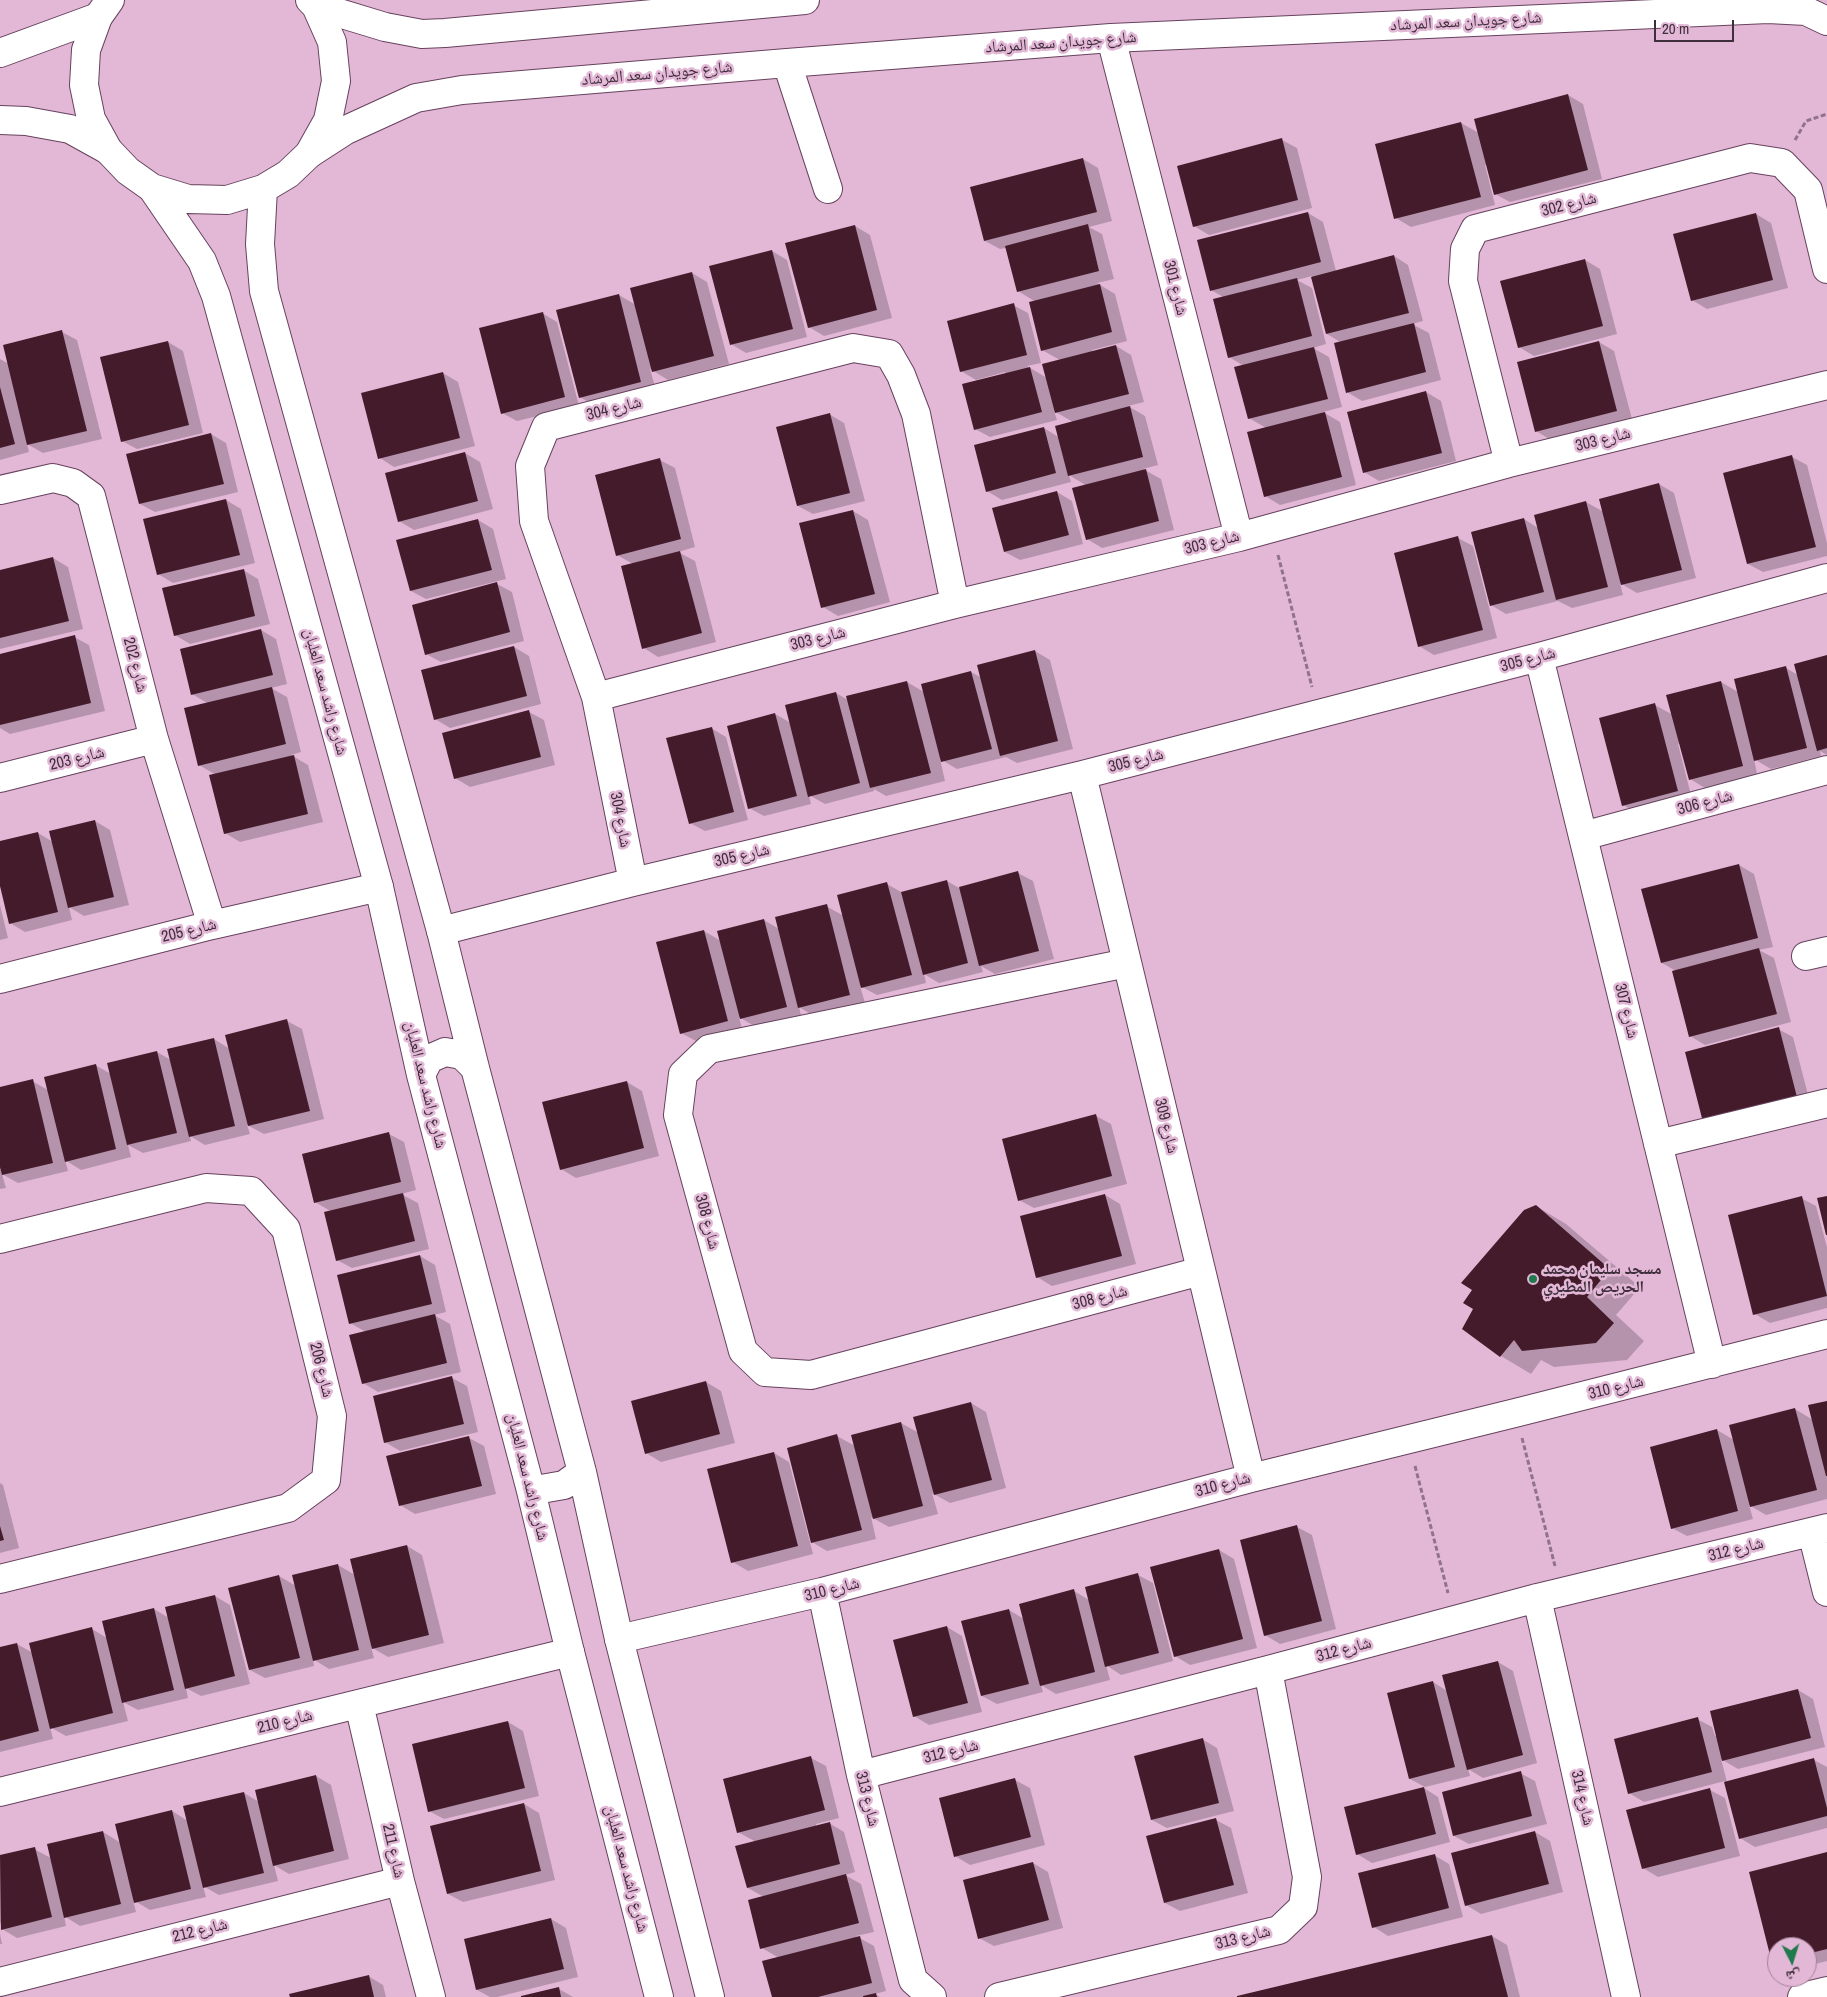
<!DOCTYPE html>
<html>
<head>
<meta charset="utf-8">
<style>
	body { margin:0 }
	#map { position:relative; width:1827px; height:1997px; overflow:hidden; background:#e3b8d7; font-family:"Archivo Narrow","Noto Naskh Arabic",sans-serif }
	canvas { display:block }
	.north { position:absolute; left:1767px; top:1937px; width:50px; height:50px; box-sizing:border-box; background:#e3b8d7; border:1px solid #a18199; border-radius:50%; rotate:175deg; font-size:14px; font-weight:700; line-height:20px; text-align:center; color:#3f2e3b }
	.north::after { content:''; display:block; margin:auto; width:18px; height:22px; background:#22794d; clip-path:polygon(50% 0,100% 100%,50% 72%,0 100%) }
	.scale { position:absolute; left:1654px; top:20px; width:80px; height:22px; box-sizing:border-box; border:2px solid #3f2e3b; border-top:0; padding-left:6px; font-size:15px; line-height:18px; white-space:nowrap; color:#3f2e3b; -webkit-text-stroke:4px #e3b8d7; paint-order:stroke }
</style>
</head>
<body>
<div id="map">
<canvas width="1827" height="1997"></canvas>
<div class="north">ش</div>
<div class="scale">20 m</div>
</div>
<script>
const g = document.querySelector('canvas').getContext('2d');
g.lineJoin = 'round';
function paint(path, color) {
  g.fillStyle = color;
  g.fill(path, 'evenodd');
}
function poly(rows) {
  const path = new Path2D();
  for (const r of rows) {
    path.moveTo(r[0], r[1]);
    for (let i = 2; i < r.length; i += 2) path.lineTo(r[i], r[i + 1]);
  }
  return path;
}
function strokePath(path, color, width, dash) {
  g.strokeStyle = color;
  g.lineWidth = width;
  g.lineCap = dash ? 'butt' : 'round';
  g.setLineDash(dash || []);
  g.stroke(path);
}
function write(font, color, halo, rows, align = 'center') {
  g.font = font + ' "Archivo Narrow","Noto Naskh Arabic",sans-serif';
  g.lineWidth = 5;
  g.setLineDash([]);
  g.textBaseline = 'middle';
  g.strokeStyle = halo;
  g.fillStyle = color;
  for (const [text, x, y, turn = 0] of rows) {
    g.save();
    g.translate(x, y);
    g.rotate((+turn || 0) * Math.PI / 180);
    g.textAlign = isNaN(turn) ? turn : align;
    if (halo) g.strokeText(text, 0, 0);
    g.fillText(text, 0, 0);
    g.restore();
  }
}
const shadow = poly([
	[1568,95,1583,104,1602,179,1510,202,1495,194,1487,165,1485,165,1495,205,1411,227,1396,218,1461,123,1479,133],
	[1282,140,1297,148,1312,208,1209,235,1194,226],
	[1083,159,1098,168,1112,221,1089,227,1102,234,1114,279,1097,283,1115,294,1127,341,1092,350,1093,352,1116,346,1131,355,1144,402,1128,406,1145,416,1158,465,1143,469,1161,479,1174,530,1102,548,1087,539,1087,486,1069,475,1071,482,1002,500,987,491,1044,428,1060,438,1073,422,1054,411,1057,420,990,437,975,429,1006,375,1005,372,976,380,961,371,1013,305,1028,313,1041,363,1027,366,1047,378,1060,360,1042,350,1036,302,1018,291,1006,248,1000,249,985,241],
	[1308,213,1323,222,1336,271,1394,256,1408,265,1423,321,1412,324,1429,333,1441,380,1362,401,1347,392,1342,343,1327,334,1312,276,1297,280,1312,288,1326,344,1313,348,1329,357,1342,407,1323,412,1340,422,1356,485,1280,505,1265,496,1266,428,1249,418,1244,366,1229,357,1225,298,1211,290],
	[1756,214,1771,223,1788,288,1707,309,1692,300],
	[855,226,870,235,892,318,824,336,809,327,787,244],
	[772,251,787,260,807,337,746,353,731,344],
	[1585,260,1600,269,1617,334,1534,356,1519,347],
	[692,273,707,282,729,364,668,380,650,369,656,390,595,406,580,397,619,295,636,305],
	[542,313,557,322,579,406,517,421,502,413],
	[62,332,77,340,102,439,43,453,27,444,29,452,0,460,0,359,9,364],
	[168,342,183,351,203,433,137,449,122,441],
	[1599,342,1614,351,1632,419,1551,440,1536,431],
	[443,373,458,382,475,446,394,467,380,458],
	[1426,392,1441,401,1456,461,1379,481,1364,472],
	[829,414,844,423,865,501,813,514,798,506],
	[211,434,226,443,238,492,155,512,140,504],
	[465,453,480,462,493,509,414,530,399,521],
	[1792,457,1807,465,1827,543,1827,556,1763,572,1748,564],
	[660,460,675,468,695,547,678,552,695,561,716,642,658,657,644,648,633,564,617,555],
	[1659,484,1674,493,1696,578,1637,593,1620,583,1623,595,1572,608,1558,601,1506,614,1491,605,1524,519,1538,528,1586,502,1604,512],
	[1057,492,1072,501,1083,544,1020,560,1005,552],
	[226,500,241,509,255,563,173,583,158,574],
	[853,511,868,520,890,602,838,616,823,607],
	[478,520,493,529,506,579,426,599,411,591],
	[1458,538,1473,546,1497,638,1434,655,1419,646],
	[53,558,68,567,83,629,0,649,0,572],
	[243,570,258,579,270,624,190,644,175,635],
	[497,584,512,592,524,641,441,662,426,654],
	[261,630,276,639,287,684,271,688,287,697,301,752,291,755,308,765,323,822,240,842,225,833,216,775,199,765,209,704,192,694],
	[74,637,89,645,105,711,10,734,0,728,0,655],
	[514,647,529,656,541,704,450,728,435,719],
	[1035,651,1050,660,1073,749,1017,763,1006,757,957,769,940,759,945,781,886,796,874,789,874,791,825,804,809,795,811,804,764,816,749,808,775,714,791,723,836,693,848,700,907,682,924,692,971,672,982,678],
	[1827,656,1827,755,1820,751,1821,756,1771,769,1754,759,1757,774,1705,788,1690,779,1680,743,1678,744,1692,799,1638,813,1623,805,1655,705,1673,715,1721,682,1738,692,1786,668,1798,675],
	[529,712,544,720,555,765,470,787,455,778],
	[711,728,726,737,748,820,705,831,690,823],
	[95,821,110,830,129,905,84,916,69,907,72,920,25,932,10,923,0,881,0,842,38,833,53,842],
	[1739,865,1754,874,1773,947,1759,950,1774,958,1791,1022,1705,1045,1690,1036,1676,971,1662,963],
	[1018,873,1033,881,1054,959,995,974,981,966,983,972,939,983,924,974,926,983,877,995,860,986,865,1003,814,1016,799,1007,801,1015,756,1027,739,1017,742,1029,696,1041,681,1033,704,931,721,941,764,920,779,929,826,906,844,916,887,884,903,893,947,881,959,888],
	[0,905,8,938,0,940],
	[287,1021,302,1029,324,1119,264,1134,247,1125,250,1134,205,1145,190,1136,191,1141,143,1153,128,1145,131,1157,81,1170,65,1160,68,1171,18,1183,2,1174,6,1188,0,1189,0,1088,32,1081,48,1090,95,1065,111,1074,157,1052,171,1060,214,1039,230,1049],
	[1778,1029,1793,1037,1812,1110,1720,1134],
	[627,1082,642,1091,659,1156,576,1178,561,1169],
	[1096,1116,1111,1124,1127,1184,1034,1208,1019,1200],
	[389,1134,404,1142,416,1190,401,1194,418,1203,429,1249,352,1268,337,1260,332,1212,315,1202],
	[1105,1195,1120,1204,1136,1264,1052,1286,1037,1277],
	[1801,1198,1816,1206,1827,1247,1827,1308,1770,1323,1755,1314],
	[1536,1206,1566,1224,1634,1282,1635,1293,1616,1315,1644,1341,1627,1360,1554,1367,1541,1360,1531,1374,1501,1356,1464,1328],
	[420,1256,435,1265,446,1312,434,1315,450,1324,461,1372,378,1392,363,1383,366,1332,350,1323],
	[452,1378,467,1386,478,1432,400,1451,385,1442],
	[706,1382,721,1391,735,1443,661,1462,646,1453],
	[1827,1402,1827,1499,1766,1515,1749,1505,1753,1519,1687,1536,1672,1528,1717,1430,1734,1440,1795,1409,1813,1420],
	[971,1403,986,1412,1006,1488,950,1503,932,1493,938,1514,889,1527,871,1517,876,1539,827,1551,812,1542,837,1436,855,1446,901,1423,919,1433],
	[469,1438,484,1446,496,1494,415,1514,400,1505],
	[774,1453,789,1462,813,1554,748,1571,733,1562],
	[0,1483,3,1485,19,1548,0,1553],
	[1297,1527,1312,1535,1336,1629,1280,1644,1265,1635],
	[407,1546,422,1555,444,1643,388,1657,371,1647,374,1658,329,1669,313,1659,314,1666,265,1678,250,1670,279,1576,296,1586,338,1565,355,1575],
	[1219,1550,1234,1559,1257,1648,1190,1665,1175,1656,1152,1568],
	[1138,1575,1153,1583,1173,1661,1121,1675,1106,1665,1110,1680,1056,1694,1041,1685,1043,1692,997,1704,982,1696,1009,1610,1024,1619,1074,1591,1089,1600],
	[215,1596,230,1605,250,1684,201,1696,186,1688,188,1698,138,1710,123,1702,128,1721,66,1736,50,1727,53,1739,0,1752,0,1648,17,1644,33,1653,92,1629,107,1638,154,1609,169,1618],
	[947,1627,962,1636,982,1712,929,1725,914,1716],
	[1498,1662,1513,1671,1537,1763,1483,1778,1468,1769,1470,1776,1425,1787,1410,1779,1433,1682,1447,1691],
	[1798,1690,1813,1699,1825,1747,1738,1769,1721,1759,1727,1782,1814,1760,1827,1767,1827,1828,1755,1847,1740,1838,1725,1781,1644,1802,1629,1793,1697,1719,1712,1727,1715,1736,1717,1736],
	[508,1722,523,1731,539,1796,444,1819,429,1811,413,1745],
	[1202,1739,1217,1748,1234,1811,1167,1828,1152,1820],
	[811,1758,826,1766,839,1818,816,1824,816,1827,829,1823,844,1832,855,1872,845,1875,861,1884,874,1932,856,1936,874,1946,886,1991,875,1994,880,1997,773,1997,779,1958,762,1948,764,1897,748,1888,756,1842,738,1832],
	[1520,1773,1535,1781,1547,1824,1469,1844,1454,1836],
	[316,1776,331,1785,349,1859,289,1874,274,1865,278,1881,219,1895,203,1886,206,1897,150,1910,133,1900,136,1912,80,1926,64,1916,66,1926,17,1938,2,1929,0,1921,0,1857,34,1849,51,1858,103,1832,121,1843,172,1811,188,1821,244,1793,259,1802],
	[1015,1780,1030,1788,1045,1845,970,1865,955,1856],
	[1424,1788,1438,1797,1450,1842,1372,1863,1357,1854],
	[1710,1790,1725,1798,1740,1856,1658,1877,1643,1868],
	[524,1804,539,1813,555,1880,463,1902,448,1894],
	[1216,1820,1231,1828,1248,1893,1180,1911,1165,1903],
	[1535,1832,1550,1841,1563,1892,1481,1914,1466,1905],
	[1827,1853,1827,1961,1807,1966,1807,1947,1777,1947,1777,1964,1774,1962,1750,1873],
	[1434,1855,1449,1864,1463,1917,1388,1936,1374,1927],
	[1033,1863,1048,1872,1063,1928,994,1946,979,1938],
	[551,1919,566,1928,578,1977,497,1997,490,1997,477,1990],
	[0,1934,2,1944,0,1944],
	[1492,1936,1507,1945,1520,1997,1239,1997],
	[368,1976,383,1985,386,1997,291,1997],
	[559,1989,573,1997,524,1997]
]);
const building = poly([
	[1568,94,1588,170,1494,195,1474,119],
	[1461,122,1481,197,1394,219,1375,144],
	[1282,138,1298,200,1193,227,1177,166],
	[1083,158,1097,212,984,241,970,187],
	[1308,212,1321,262,1210,291,1197,240],
	[1756,213,1773,280,1691,301,1673,234],
	[1088,224,1099,271,1017,292,1005,246],
	[855,225,877,310,808,328,785,243],
	[772,250,793,329,730,345,709,266],
	[1394,255,1409,313,1326,334,1311,277],
	[1585,259,1603,326,1518,348,1500,281],
	[692,272,714,356,652,372,630,288],
	[1297,278,1312,336,1228,358,1213,299],
	[1100,284,1112,332,1041,351,1029,302],
	[619,294,641,382,579,398,556,310],
	[1014,303,1027,355,960,372,947,321],
	[543,312,565,397,501,414,479,328],
	[1414,323,1426,372,1346,393,1334,343],
	[62,330,87,431,27,445,3,345],
	[168,341,189,425,121,442,100,357],
	[1599,341,1617,411,1535,432,1517,362],
	[1116,345,1129,394,1055,413,1042,364],
	[1314,347,1328,399,1248,419,1234,367],
	[1030,367,1042,412,974,430,962,384],
	[443,372,460,438,378,459,361,393],
	[0,387,15,444,0,448],
	[1426,391,1442,453,1363,473,1347,412],
	[1130,406,1143,457,1068,476,1055,426],
	[1325,412,1342,477,1264,497,1247,432],
	[830,413,850,493,797,506,776,427],
	[1044,427,1056,473,986,492,974,445],
	[211,433,224,484,139,504,126,454],
	[465,452,478,501,398,522,385,473],
	[1792,455,1816,547,1747,564,1723,473],
	[660,458,681,539,616,556,595,475],
	[1146,469,1159,521,1086,540,1072,488],
	[1659,483,1682,570,1621,585,1599,499],
	[1057,491,1069,535,1004,552,992,508],
	[226,499,240,555,157,575,143,519],
	[1586,501,1608,587,1556,600,1534,515],
	[853,510,875,594,821,608,799,523],
	[1524,518,1544,592,1490,606,1471,532],
	[478,519,492,570,410,591,396,540],
	[1458,536,1483,630,1418,647,1394,553],
	[680,551,702,633,642,649,621,566],
	[53,557,69,621,0,638,0,570],
	[244,569,255,616,174,636,162,588],
	[497,582,510,632,425,655,412,605],
	[261,629,273,675,191,695,180,649],
	[75,635,91,703,0,725,0,654],
	[514,646,527,696,434,720,421,670],
	[1035,650,1058,741,1000,756,977,665],
	[1827,655,1827,748,1817,751,1794,664],
	[1786,666,1807,748,1754,761,1734,679],
	[971,671,992,749,941,762,921,684],
	[907,681,931,773,870,788,846,696],
	[1721,681,1743,766,1689,780,1666,695],
	[272,687,286,744,198,766,184,708],
	[836,692,860,783,808,797,785,705],
	[1655,703,1678,791,1622,806,1599,718],
	[529,710,541,757,454,779,442,733],
	[775,713,797,796,748,809,727,726],
	[712,727,734,812,689,824,666,738],
	[294,755,308,814,224,834,209,775],
	[95,820,114,897,68,908,49,831],
	[38,832,58,912,9,924,0,886,0,841],
	[1739,864,1758,938,1661,963,1641,889],
	[1018,871,1039,951,979,966,959,887],
	[947,880,968,963,923,975,901,892],
	[887,882,912,975,861,988,837,895],
	[827,904,850,995,798,1008,775,917],
	[764,919,787,1007,740,1019,717,931],
	[704,930,728,1021,680,1034,656,942],
	[1759,948,1777,1014,1689,1037,1672,971],
	[287,1019,310,1111,248,1126,225,1035],
	[1779,1027,1798,1101,1704,1126,1685,1052],
	[214,1038,235,1126,189,1137,167,1049],
	[157,1051,177,1133,127,1145,107,1063],
	[96,1064,116,1149,65,1162,44,1077],
	[33,1079,53,1163,2,1175,0,1167,0,1087],
	[627,1081,644,1148,560,1170,542,1102],
	[1096,1114,1112,1176,1018,1201,1002,1139],
	[389,1132,401,1182,314,1203,302,1154],
	[403,1193,415,1241,336,1261,324,1212],
	[1105,1194,1122,1256,1036,1278,1020,1216],
	[1802,1196,1827,1296,1753,1315,1728,1215],
	[1827,1196,1827,1235,1826,1235,1817,1198],
	[1536,1205,1604,1264,1605,1275,1587,1297,1614,1323,1596,1343,1522,1351,1514,1340,1500,1357,1462,1329,1473,1309,1463,1303,1472,1290,1461,1283,1524,1210],
	[420,1255,432,1304,349,1324,337,1275],
	[435,1314,447,1363,362,1384,349,1335],
	[452,1376,464,1424,384,1443,373,1396],
	[706,1381,720,1434,645,1454,631,1401],
	[1827,1401,1827,1476,1826,1476,1808,1405],
	[971,1402,992,1480,934,1495,913,1417],
	[1795,1408,1817,1490,1750,1507,1729,1425],
	[901,1422,923,1506,873,1519,851,1435],
	[1717,1429,1738,1511,1671,1529,1650,1447],
	[837,1434,862,1530,811,1543,787,1448],
	[469,1436,482,1486,399,1506,386,1456],
	[774,1452,798,1546,731,1563,707,1469],
	[1297,1525,1322,1621,1264,1636,1240,1540],
	[0,1526,4,1540,0,1541],
	[407,1545,429,1635,372,1649,350,1559],
	[1219,1549,1243,1639,1174,1657,1150,1567],
	[338,1564,359,1650,313,1661,292,1575],
	[1138,1573,1159,1653,1105,1667,1085,1587],
	[279,1575,300,1658,249,1670,228,1588],
	[1074,1589,1095,1672,1040,1686,1019,1604],
	[215,1595,235,1676,185,1689,165,1607],
	[154,1608,174,1690,122,1703,102,1621],
	[1009,1609,1029,1684,981,1696,961,1621],
	[947,1626,968,1703,913,1717,893,1640],
	[92,1627,113,1713,50,1729,29,1643],
	[17,1643,39,1731,0,1741,0,1647],
	[1498,1661,1523,1755,1467,1770,1442,1675],
	[1433,1681,1455,1767,1409,1779,1387,1693],
	[1798,1689,1811,1738,1722,1761,1710,1711],
	[1698,1717,1712,1772,1628,1794,1614,1739],
	[508,1721,525,1788,428,1812,412,1744],
	[1203,1738,1219,1803,1151,1820,1134,1756],
	[811,1756,825,1810,737,1833,723,1779],
	[1814,1758,1827,1808,1827,1816,1739,1839,1724,1782],
	[1521,1771,1532,1816,1453,1836,1442,1792],
	[316,1775,334,1851,273,1866,255,1790],
	[1015,1778,1031,1837,954,1857,939,1798],
	[1424,1787,1436,1834,1356,1855,1344,1807],
	[1710,1788,1725,1848,1642,1869,1626,1810],
	[244,1792,264,1873,203,1888,183,1806],
	[524,1803,541,1871,447,1894,430,1826],
	[172,1810,191,1889,134,1903,115,1824],
	[1216,1818,1234,1885,1164,1903,1146,1836],
	[830,1822,840,1864,747,1888,735,1846],
	[103,1831,121,1904,64,1918,47,1844],
	[1535,1831,1549,1884,1465,1906,1451,1853],
	[35,1847,52,1917,1,1930,0,1855],
	[1827,1852,1827,1949,1807,1954,1807,1947,1777,1947,1777,1962,1772,1963,1749,1872],
	[1435,1854,1449,1908,1372,1928,1358,1873],
	[1033,1862,1049,1920,978,1939,963,1880],
	[846,1874,859,1923,760,1949,748,1900],
	[551,1918,564,1969,476,1990,464,1939],
	[1492,1935,1508,1997,1237,1997,1237,1996],
	[860,1936,872,1983,818,1997,772,1997,762,1961],
	[369,1975,374,1997,290,1997,289,1994],
	[559,1987,561,1997,521,1997,521,1996],
	[876,1993,877,1997,863,1997,863,1996]
]);
const path = poly([
	[1795,140,1806,121,1827,114],
	[1278,555,1312,687],
	[1522,1438,1555,1566],
	[1415,1466,1448,1593]
]);
const minor = poly([
	[316,6,385,27,422,34,445,33,805,0],
	[1111,38,1239,537],
	[0,53,98,17],
	[787,63,828,189],
	[0,120,26,121,70,129,108,150],
	[309,154,346,130,416,98,462,90,787,63,1111,38,1768,9,1806,11,1827,21],
	[1509,463,1463,281,1465,249,1475,229,1750,158,1782,163,1808,190,1827,269],
	[0,490,53,478,73,483,91,496,154,739,212,925],
	[1539,657,1712,1364],
	[596,697,955,604,1239,537,1509,463,1827,385],
	[1082,775,1251,1478],
	[0,778,154,739],
	[1583,836,1827,770],
	[633,882,596,697,534,521,530,466,546,427,853,348,889,354,901,375,916,414,955,604],
	[441,931,633,882,1082,775,1539,657,1827,578],
	[1806,956,1827,951],
	[1127,963,709,1049,683,1074,678,1115,743,1351,765,1372,811,1375,1201,1271],
	[0,979,212,925,379,887],
	[1658,1144,1827,1103],
	[0,1239,206,1188,251,1191,286,1229,332,1416,326,1480,288,1508,0,1579],
	[1812,1532,1827,1592],
	[822,1592,861,1775,913,1980,932,1997],
	[1537,1598,1626,1997],
	[619,1639,822,1592,1251,1478,1515,1413,1827,1334],
	[359,1704,400,1881,431,1997],
	[861,1775,1268,1670,1537,1598,1827,1528],
	[0,1792,570,1652],
	[0,1982,400,1881],
	[999,1997,1279,1930,1303,1907,1307,1877,1268,1670],
	[1802,1997,1827,1991]
]);
const major = poly([
	[110,0,98,17,86,50,84,85,91,119,108,150,128,171,152,188,188,199,227,200,263,189,288,174,309,154,328,120,336,81,332,42,316,6,310,0],
	[152,188,202,261,216,296,379,887,421,1075,530,1487,570,1652,659,1997],
	[263,189,260,244,264,291,441,931,475,1068,582,1472,619,1639,710,1997],
	[421,1075,429,1059,445,1052,462,1055,475,1068],
	[530,1487,541,1489,564,1485,582,1472]
]);
const markers = [
	[1533,1279,5,"#22794d"]
];
const streetNames = [
	["شارع جويدان سعد المرشاد",1466,22,-3],
	["شارع جويدان سعد المرشاد",1061,43,-4],
	["شارع جويدان سعد المرشاد",657,74,-5],
	["شارع 302",1569,205,-14],
	["شارع 301",1175,288,76],
	["شارع 304",614,409,-14],
	["شارع 303",1603,440,-14],
	["شارع 303",1212,543,-14],
	["شارع 303",818,639,-14],
	["شارع 305",1528,660,-15],
	["شارع 202",135,665,75],
	["شارع راشد سعد العلبان",325,692,75],
	["شارع 203",77,759,-14],
	["شارع 305",1136,761,-14],
	["شارع 306",1705,803,-15],
	["شارع 304",620,820,79],
	["شارع 305",742,856,-13],
	["شارع 205",189,931,-14],
	["شارع 307",1626,1011,76],
	["شارع راشد سعد العلبان",425,1085,76],
	["شارع 309",1166,1126,76],
	["شارع 308",707,1222,75],
	["شارع 308",1100,1298,-15],
	["شارع 206",321,1370,76],
	["شارع 310",1616,1388,-14],
	["شارع راشد سعد العلبان",527,1477,76],
	["شارع 310",1223,1485,-15],
	["شارع 312",1736,1550,-14],
	["شارع 310",832,1590,-14],
	["شارع 312",1344,1650,-15],
	["شارع 210",285,1722,-14],
	["شارع 312",951,1752,-14],
	["شارع 314",1582,1798,77],
	["شارع 313",867,1799,76],
	["شارع 211",393,1851,77],
	["شارع راشد سعد العلبان",626,1869,75],
	["شارع 212",200,1931,-14],
	["شارع 313",1243,1938,-14]
];
const poiNames = [
	["مسجد سليمان محمد",1543,1270],
	["الحريص المطيري",1543,1288]
];
paint(shadow, '#0003');
paint(building, '#431b2b');
strokePath(minor, '#66425d', 30);
strokePath(major, '#66425d', 30);
strokePath(path, '#917389', 3, [5, 2.5]);
strokePath(minor, '#fff', 28);
strokePath(major, '#fff', 28);
for (const [x, y, r, color] of markers) {
  const dot = new Path2D();
  dot.arc(x, y, r, 0, 2 * Math.PI);
  g.fillStyle = color;
  g.fill(dot);
  strokePath(dot, '#e3b8d7', 2);
}
write('16px', '#3f2e3b', '#e3b8d7', streetNames);
write('bold 16px', '#3f2e3b', '#e3b8d7', poiNames, 'left');
</script>
</body>
</html>
